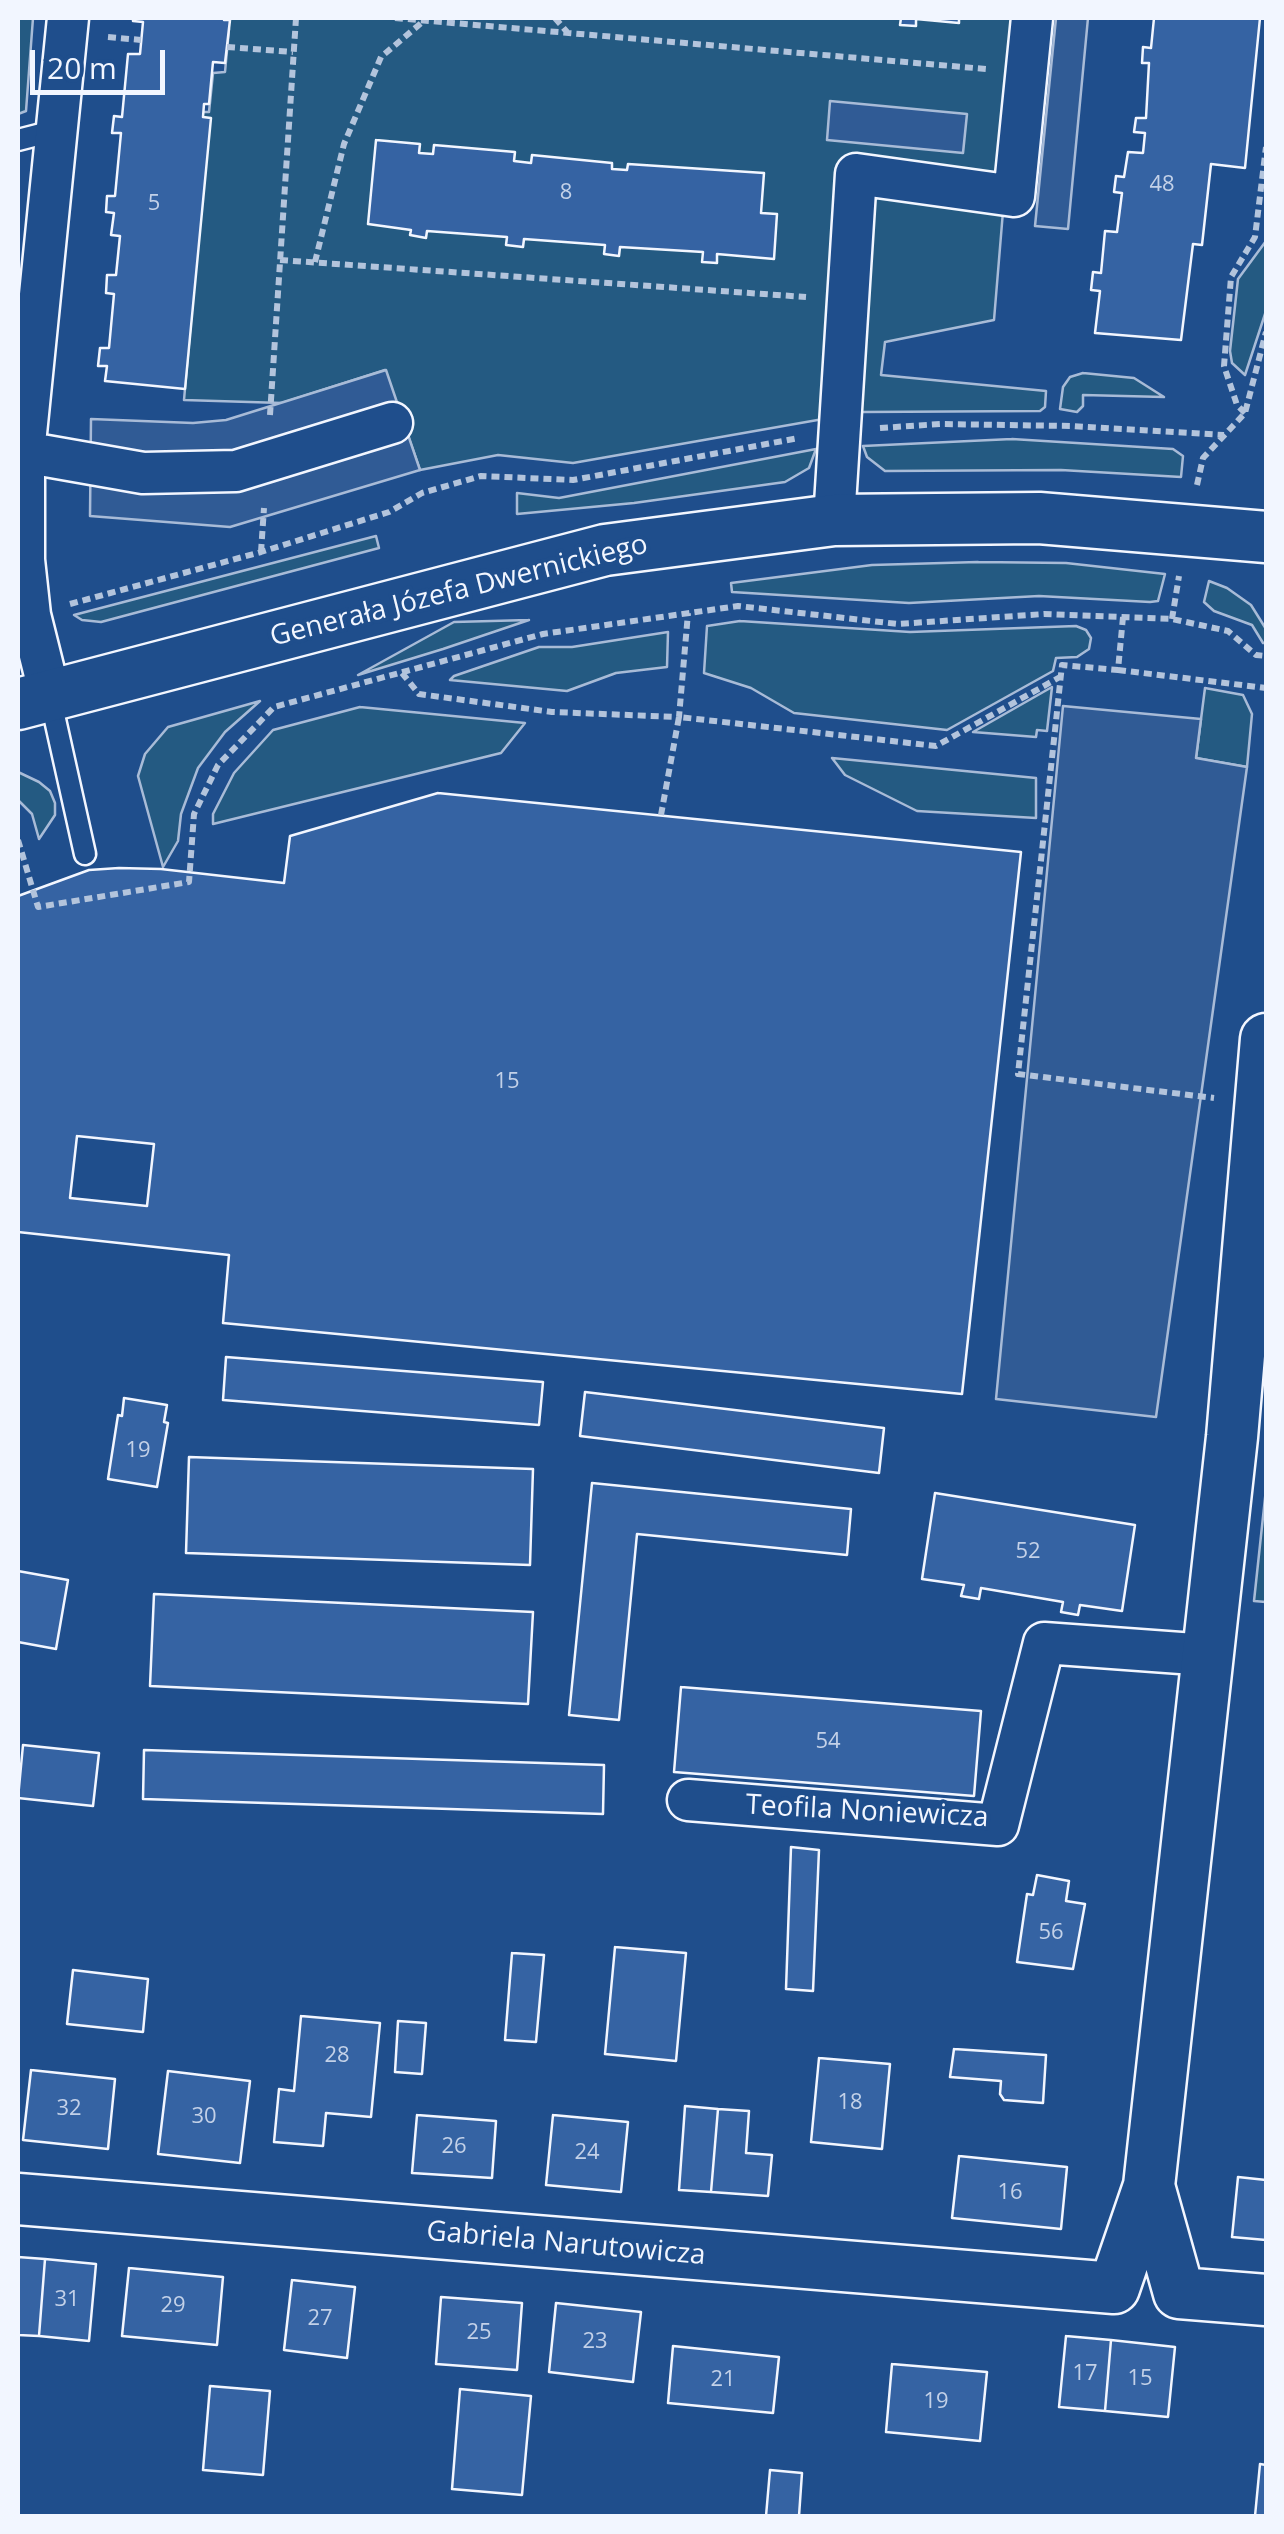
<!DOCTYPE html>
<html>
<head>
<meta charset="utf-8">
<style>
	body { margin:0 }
	#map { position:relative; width:1284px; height:2534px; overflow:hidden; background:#1f4e8c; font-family:"Open Sans",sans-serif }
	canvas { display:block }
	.frame { position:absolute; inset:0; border:20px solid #f2f6ff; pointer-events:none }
	.scale { position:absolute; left:30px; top:50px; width:135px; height:45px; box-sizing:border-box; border:5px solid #f2f6ff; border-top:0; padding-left:12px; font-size:30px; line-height:35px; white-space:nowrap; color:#f2f6ff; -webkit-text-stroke:8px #1f4e8c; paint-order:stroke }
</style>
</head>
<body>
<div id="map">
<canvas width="1284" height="2534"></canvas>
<div class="frame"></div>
<div class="scale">20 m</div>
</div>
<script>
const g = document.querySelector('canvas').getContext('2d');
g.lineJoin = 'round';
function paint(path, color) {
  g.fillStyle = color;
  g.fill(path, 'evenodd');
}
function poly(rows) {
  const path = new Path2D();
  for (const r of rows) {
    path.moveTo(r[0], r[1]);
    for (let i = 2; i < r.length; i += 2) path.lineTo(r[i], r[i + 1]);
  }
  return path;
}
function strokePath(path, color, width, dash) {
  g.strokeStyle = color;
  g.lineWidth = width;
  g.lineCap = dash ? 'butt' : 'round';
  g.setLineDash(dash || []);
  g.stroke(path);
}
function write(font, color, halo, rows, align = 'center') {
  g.font = font + ' "Open Sans",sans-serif';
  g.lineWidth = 8;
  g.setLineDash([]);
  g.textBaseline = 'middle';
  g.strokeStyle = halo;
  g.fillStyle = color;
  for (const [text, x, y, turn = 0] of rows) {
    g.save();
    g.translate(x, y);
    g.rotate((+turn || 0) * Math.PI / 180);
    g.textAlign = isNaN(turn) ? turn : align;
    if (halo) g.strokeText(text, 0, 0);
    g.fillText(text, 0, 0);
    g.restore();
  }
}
const green = poly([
	[18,18,33,18,26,111,18,114,18,18],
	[221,18,1019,18,994,320,885,342,881,375,1046,391,1045,407,1040,411,863,412,573,463,498,455,420,470,385,370,282,403,184,400,208,127,199,126,201,112,209,112,213,73,225,72,229,29,220,27,221,18],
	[1266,241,1266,311,1245,375,1232,363,1230,351,1238,279,1266,241],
	[1083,373,1134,378,1164,397,1083,395,1083,406,1077,412,1060,409,1063,387,1070,377,1083,373],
	[1012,439,1173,449,1183,456,1181,477,1061,470,885,471,867,457,863,446,1012,439],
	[816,449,809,468,785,482,634,503,517,514,517,493,559,498,816,449],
	[376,536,379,548,101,622,82,620,74,615,376,536],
	[978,562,1066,563,1165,574,1158,601,1150,602,1039,596,909,603,732,592,731,583,872,565,978,562],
	[1209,581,1227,588,1251,605,1266,629,1266,643,1263,643,1252,625,1214,611,1204,602,1209,581],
	[529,620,443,649,358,675,454,622,529,620],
	[740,621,910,632,1076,626,1086,630,1091,638,1089,649,1077,657,1056,658,1053,671,947,730,794,713,751,688,704,673,707,626,740,621],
	[668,632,667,667,616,673,567,691,450,680,454,676,539,647,572,647,668,632],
	[1052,687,1047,731,1037,730,1036,737,973,732,1052,687],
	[1205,688,1243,695,1252,714,1247,767,1196,758,1205,688],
	[260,701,225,732,198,768,181,814,178,841,163,867,138,776,145,754,168,727,260,701],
	[360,707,525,723,501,753,213,824,213,814,234,773,273,730,360,707],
	[832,758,1036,778,1036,818,917,811,845,775,832,758],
	[18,772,39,782,50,791,55,803,55,815,39,839,32,814,18,800,18,772],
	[1266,1489,1266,1602,1254,1601,1266,1489]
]);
const parking = poly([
	[1056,18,1088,18,1068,229,1035,226,1056,18],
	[830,101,967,114,963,153,827,140,830,101],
	[386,370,420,470,230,527,90,516,91,419,193,423,226,420,386,370],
	[1063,706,1201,719,1196,758,1247,767,1156,1417,996,1399,1063,706]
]);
const building = poly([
	[133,18,224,18,224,20,230,20,225,63,213,62,209,104,204,104,203,117,211,118,185,389,105,381,107,366,98,366,100,348,109,348,114,294,106,293,107,275,116,275,120,236,111,235,114,213,106,212,107,196,115,196,121,133,112,133,114,116,122,117,128,54,140,54,143,22,133,21,133,18],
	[901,18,959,18,959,23,916,19,916,26,900,25,901,18],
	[1154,18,1260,18,1245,168,1211,164,1202,245,1193,244,1181,340,1095,333,1100,291,1091,290,1093,272,1101,273,1105,231,1117,232,1122,193,1114,192,1116,176,1124,177,1128,152,1143,153,1145,133,1134,132,1136,118,1146,118,1149,63,1142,63,1143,47,1151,48,1154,18],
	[376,140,420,144,419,153,433,154,434,145,515,152,514,161,531,163,532,155,612,163,612,169,627,170,628,164,764,173,761,213,777,214,774,259,717,254,717,263,702,262,703,252,620,247,619,256,604,254,605,245,524,239,523,247,506,245,507,237,427,231,426,238,410,235,411,230,368,224,376,140],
	[438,793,1021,852,962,1394,223,1323,229,1255,18,1232,18,896,89,870,119,868,161,869,284,883,290,836,438,793],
	[77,1136,154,1144,147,1206,70,1198,77,1136],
	[226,1357,543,1382,539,1425,223,1400,226,1357],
	[585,1392,884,1428,879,1473,580,1436,585,1392],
	[124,1398,167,1405,164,1422,168,1423,157,1487,108,1479,118,1415,122,1416,124,1398],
	[189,1457,533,1469,530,1565,186,1553,189,1457],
	[592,1483,851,1509,847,1555,637,1534,619,1720,569,1715,592,1483],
	[935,1493,1135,1525,1122,1611,1080,1605,1078,1615,1061,1612,1063,1602,981,1588,979,1599,961,1596,964,1585,922,1579,935,1493],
	[18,1571,68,1580,56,1649,18,1642,18,1571],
	[154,1594,533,1612,528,1704,150,1686,154,1594],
	[681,1687,981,1711,974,1796,674,1772,681,1687],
	[23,1745,99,1753,93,1806,18,1798,23,1745],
	[144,1750,604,1765,603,1814,143,1799,144,1750],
	[791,1847,819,1850,813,1991,786,1989,791,1847],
	[1037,1875,1069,1881,1066,1901,1085,1904,1073,1969,1017,1962,1027,1894,1033,1895,1037,1875],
	[615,1947,686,1953,676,2061,605,2054,615,1947],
	[512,1953,544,1955,536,2042,505,2040,512,1953],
	[73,1970,148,1979,143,2032,67,2024,73,1970],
	[301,2016,380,2023,371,2117,326,2113,323,2146,274,2142,279,2089,294,2091,301,2016],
	[398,2021,426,2023,422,2074,395,2072,398,2021],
	[954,2049,1046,2055,1043,2103,1004,2100,1000,2094,1001,2081,950,2077,954,2049],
	[819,2058,890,2064,882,2149,811,2142,819,2058],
	[31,2070,115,2079,108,2149,23,2140,31,2070],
	[168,2071,250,2081,240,2163,158,2154,168,2071],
	[685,2106,718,2109,711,2192,679,2190,685,2106],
	[718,2109,749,2111,746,2153,772,2155,768,2196,711,2192,718,2109],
	[417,2115,496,2121,492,2178,412,2173,417,2115],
	[553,2115,628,2122,621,2192,546,2185,553,2115],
	[959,2156,1067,2167,1061,2229,952,2218,959,2156],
	[1238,2177,1266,2180,1266,2240,1232,2237,1238,2177],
	[18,2257,45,2259,39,2336,18,2335,18,2257],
	[45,2259,96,2264,89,2341,39,2336,45,2259],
	[129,2268,223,2277,217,2345,122,2336,129,2268],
	[292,2280,355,2287,347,2358,284,2350,292,2280],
	[441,2297,522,2303,517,2370,436,2364,441,2297],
	[556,2303,641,2312,633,2382,549,2372,556,2303],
	[1066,2336,1111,2340,1105,2411,1059,2407,1066,2336],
	[1111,2340,1175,2347,1168,2417,1105,2411,1111,2340],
	[673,2346,779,2357,773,2413,668,2403,673,2346],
	[892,2364,987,2372,980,2441,886,2432,892,2364],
	[210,2386,270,2391,263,2475,203,2470,210,2386],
	[460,2389,531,2396,522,2495,452,2489,460,2389],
	[1260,2464,1266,2465,1266,2516,1255,2516,1260,2464],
	[770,2470,802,2473,799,2516,766,2516,770,2470]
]);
const path = poly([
	[395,18,986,69],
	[555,18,567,32],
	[108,37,141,40],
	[227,47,293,52],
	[280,260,806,297],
	[315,262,344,144,381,57,426,19],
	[1245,413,1237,405,1224,366,1231,277,1255,237,1266,147],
	[270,415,296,18],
	[880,428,940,424,1072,426,1224,435],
	[1197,485,1203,458,1245,413,1266,332],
	[261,552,264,508],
	[70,604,261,552,389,512,422,493,481,476,573,480,799,438],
	[1123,617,1118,670,1062,665,1018,1074,1214,1098],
	[1172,619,1179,576],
	[1118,670,1266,688],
	[402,673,419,694,552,712,679,717,688,613],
	[661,815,679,717,936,746,1060,677],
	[18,840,38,907,189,882,194,814,218,765,274,707,543,634,738,606,898,624,1044,614,1172,619,1228,631,1256,655,1266,656]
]);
const service = poly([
	[18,140,57,130],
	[50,697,85,854]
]);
const minor = poly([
	[18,451,143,473,236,471,392,423],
	[834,520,856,174,1014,196,1032,18],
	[50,695,30,615,24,560,24,453,68,18],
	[688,1800,998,1825,1044,1643,1208,1655]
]);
const tertiary = poly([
	[18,704,605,550,834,520,1039,518,1266,537],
	[1149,2186,1179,2293,1266,2300],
	[18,2199,1114,2288,1149,2186,1232,1437,1266,1039]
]);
const numberNames = [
	["48",1162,185],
	["8",566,193],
	["5",154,204],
	["15",507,1082],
	["19",138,1451],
	["52",1028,1552],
	["54",828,1742],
	["56",1051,1933],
	["28",337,2056],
	["18",850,2103],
	["32",69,2109],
	["30",204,2117],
	["26",454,2147],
	["24",587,2153],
	["16",1010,2193],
	["31",67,2300],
	["29",173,2306],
	["27",320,2319],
	["25",479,2333],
	["23",595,2342],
	["17",1085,2374],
	["15",1140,2379],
	["21",723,2380],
	["19",936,2402]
];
const streetNames = [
	["Generała Józefa Dwernickiego",459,591,-14],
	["Teofila Noniewicza",867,1812,3],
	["Gabriela Narutowicza",566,2244,5]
];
paint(green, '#245a82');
strokePath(green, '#a8bbd7', 2.5);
paint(parking, '#305b95');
strokePath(parking, '#a8bbd7', 2.5);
paint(building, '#3563a3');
strokePath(building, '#f2f6ff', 2.5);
strokePath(service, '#f2f6ff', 25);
strokePath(minor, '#f2f6ff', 45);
strokePath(tertiary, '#f2f6ff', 55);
strokePath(path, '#b3c4dc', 6, [8, 5]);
strokePath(service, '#1f4e8c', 20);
strokePath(minor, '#1f4e8c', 40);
strokePath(tertiary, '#1f4e8c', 50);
write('22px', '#c3d1e8', null, numberNames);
write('28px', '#f2f6ff', '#1f4e8c', streetNames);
</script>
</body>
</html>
